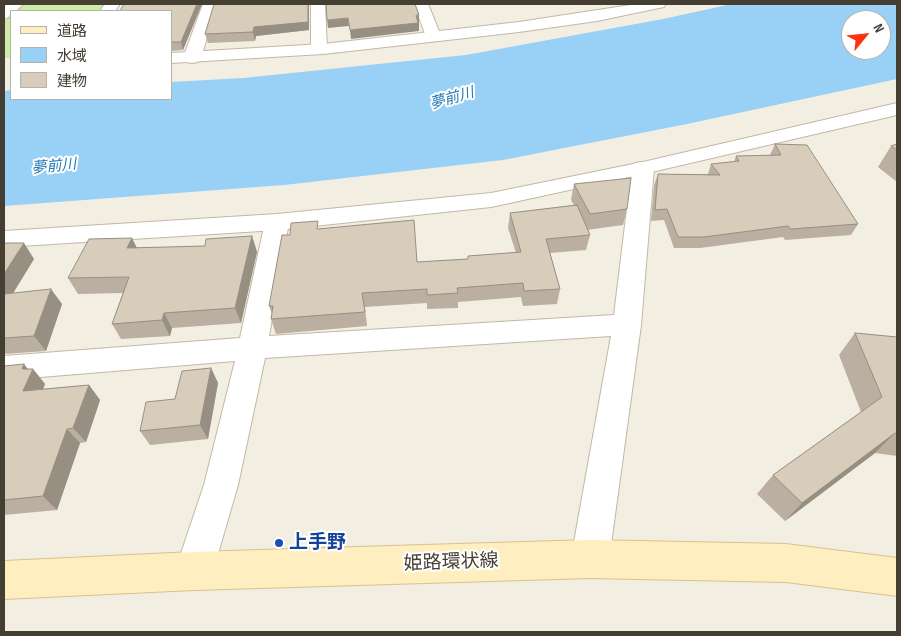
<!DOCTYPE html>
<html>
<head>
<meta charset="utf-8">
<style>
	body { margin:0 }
	#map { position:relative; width:901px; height:636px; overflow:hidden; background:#f3eee2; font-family:"Sofia Sans Condensed","Noto Sans JP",sans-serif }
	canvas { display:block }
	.frame { position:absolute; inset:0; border:5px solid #453e32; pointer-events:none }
	.legend { position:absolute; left:10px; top:10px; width:162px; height:90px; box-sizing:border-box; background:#fff; border:1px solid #b5b2ad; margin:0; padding:6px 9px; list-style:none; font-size:15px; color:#453e32 }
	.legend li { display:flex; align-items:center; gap:10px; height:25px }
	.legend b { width:25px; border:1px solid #b5b2ad }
	.north { position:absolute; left:841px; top:10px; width:50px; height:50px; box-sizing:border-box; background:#fff; border:1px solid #b5b2ad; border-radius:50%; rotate:62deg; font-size:14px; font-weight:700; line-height:20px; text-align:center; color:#453e32 }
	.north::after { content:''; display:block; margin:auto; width:18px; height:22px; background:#ff300d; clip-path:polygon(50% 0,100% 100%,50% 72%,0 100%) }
</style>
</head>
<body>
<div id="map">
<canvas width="901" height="636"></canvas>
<div class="frame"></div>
<ul class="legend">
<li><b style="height:6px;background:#ffefc0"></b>道路</li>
<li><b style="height:14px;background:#99d0f6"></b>水域</li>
<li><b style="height:14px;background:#d8ccba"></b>建物</li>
</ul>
<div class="north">N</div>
</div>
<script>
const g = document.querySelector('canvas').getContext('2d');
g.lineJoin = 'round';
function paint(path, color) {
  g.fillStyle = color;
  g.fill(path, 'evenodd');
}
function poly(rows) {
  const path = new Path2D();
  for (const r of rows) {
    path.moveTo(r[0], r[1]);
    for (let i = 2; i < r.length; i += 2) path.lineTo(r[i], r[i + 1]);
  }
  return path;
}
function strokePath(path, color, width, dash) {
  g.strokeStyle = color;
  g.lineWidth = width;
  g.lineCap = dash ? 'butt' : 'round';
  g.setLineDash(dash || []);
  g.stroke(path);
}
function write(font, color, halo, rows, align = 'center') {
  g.font = font + ' "Sofia Sans Condensed","Noto Sans JP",sans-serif';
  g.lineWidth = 4;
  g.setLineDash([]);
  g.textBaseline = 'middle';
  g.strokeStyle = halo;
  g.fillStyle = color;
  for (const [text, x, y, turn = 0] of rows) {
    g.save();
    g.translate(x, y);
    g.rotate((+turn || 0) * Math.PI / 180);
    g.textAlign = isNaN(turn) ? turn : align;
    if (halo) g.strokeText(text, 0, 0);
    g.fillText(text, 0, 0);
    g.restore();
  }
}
const green = poly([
	[23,4,105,4,99,11,14,11],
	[11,14,11,58,4,58,4,21]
]);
const water = poly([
	[732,4,897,4,897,79,687,124,503,160,284,185,4,206,4,91,11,90,11,99,171,99,171,82,243,78,466,55,663,19],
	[851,20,881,20,881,50,851,50]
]);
const minor = poly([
	[7,4,23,4,16,11,11,11,9,17,4,19,4,7,7,4],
	[105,4,120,4,115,11,100,11,105,4],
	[203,4,217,4,201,58,198,62,192,63,186,62,183,58,203,4],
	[311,4,325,4,327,49,325,53,319,54,313,53,311,49,311,4],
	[414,4,428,4,441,36,439,39,427,39,414,4],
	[643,162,651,163,654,168,641,325,609,559,603,572,590,578,577,572,571,559,611,336,265,358,238,485,213,571,207,584,194,590,181,584,175,571,204,485,235,361,4,380,4,356,240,338,265,222,269,217,277,214,285,217,289,222,269,336,614,315,632,168,635,163,643,162]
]);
const tertiary = poly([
	[637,4,666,4,664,7,659,8,597,21,519,32,323,54,171,63,171,53,323,44,519,22,637,4],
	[897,103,897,115,643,174,491,207,277,230,4,247,4,231,277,214,491,193,643,162,897,103]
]);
const secondary = poly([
	[590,540,786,544,897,558,897,596,786,582,590,578,194,590,4,599,4,561,194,552,590,540]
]);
const wall = poly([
	[202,4,183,50,171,51,171,11],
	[309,4,309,30,256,36,255,41,208,43,205,34],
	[775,144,858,224,851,235,785,240,783,237,700,248,674,248,664,220,651,221,654,185,658,174,708,174,711,164,734,162,736,156,770,155],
	[897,144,897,182,878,167,891,146],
	[574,184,627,209,623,225,587,230,590,235,586,250,550,253,560,289,557,304,523,306,521,297,458,302,458,308,427,309,427,303,365,307,367,326,276,334,271,319,272,314,269,306,290,235,319,229,417,262,468,259,468,256,516,253,508,228,510,213,574,205,571,200],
	[252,236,257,252,241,323,172,328,170,336,121,339,112,324,123,293,78,294,68,278,132,238,136,248,205,246],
	[4,243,34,259,13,293,62,304,46,351,4,354],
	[855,333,897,337,897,456,875,453,785,521,757,494,773,475,861,412,839,355],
	[4,366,28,369,33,369,45,384,43,389,89,385,100,400,86,442,80,443,57,510,4,515],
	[211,368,218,383,208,439,150,445,140,431,175,399]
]);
const shadedWall = poly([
	[197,4,202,4,183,50,181,42],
	[308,4,309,4,309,30,256,36,255,41,253,32,254,27],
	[419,15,419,31,351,39,350,30],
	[348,18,349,26,328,28,327,20],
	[252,236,257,252,241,323,235,308],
	[132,238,140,254,127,248],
	[24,243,34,259,4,308,4,274],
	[51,289,62,304,46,351,34,336],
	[164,313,172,328,170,336,162,320],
	[24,364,31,373,33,369,45,384,36,406,23,391,22,369],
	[211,368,218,383,208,439,200,425],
	[89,385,100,400,86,442,73,428],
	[67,429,80,443,57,510,43,496],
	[895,433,875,453,785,521,802,503]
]);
const building = poly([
	[124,4,197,4,181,42,171,42,171,11,120,11,124,4],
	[214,4,308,4,308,22,254,27,253,32,205,34,214,4],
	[326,4,415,4,419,15,416,15,418,23,350,30,348,18,327,20,326,4],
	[775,144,807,145,858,224,791,229,788,226,704,237,678,237,667,209,655,210,658,174,720,175,711,164,739,161,736,156,781,155,775,144],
	[897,144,897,150,891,146,897,144],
	[631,178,627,209,590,214,574,184,631,178],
	[577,205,590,235,546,239,560,289,524,291,523,283,457,288,458,293,427,295,427,289,362,293,365,312,271,319,273,306,269,306,282,235,290,235,291,223,318,221,317,229,414,220,417,262,468,259,468,256,521,252,510,213,577,205],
	[252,236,235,308,164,313,162,320,112,324,129,277,68,278,89,239,132,238,127,248,205,246,206,239,252,236],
	[4,243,24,243,4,274,4,243],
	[51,289,34,336,4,338,4,294,51,289],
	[855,333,897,337,897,434,895,433,802,503,773,475,882,397,855,333],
	[24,364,22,369,33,369,23,391,89,385,73,428,67,429,43,496,4,500,4,366,24,364],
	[211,368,200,425,140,431,146,402,175,399,182,371,211,368]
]);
const markers = [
	[279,543,5,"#1a4fb4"]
];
const farWaternames = [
	["夢前川",452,99,-16],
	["夢前川",54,167,-6]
];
const nearTransitnames = [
	["上手野",289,543]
];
const nearStreetnames = [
	["姫路環状線",451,563,-2]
];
paint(green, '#cdeba7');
paint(water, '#99d0f6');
strokePath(minor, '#c2b8a7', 2);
strokePath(tertiary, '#c2b8a7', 2);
strokePath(secondary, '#d6c38e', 2);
paint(minor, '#fff');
paint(tertiary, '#fff');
paint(secondary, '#ffefc0');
paint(wall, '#baafa0');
paint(shadedWall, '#978f82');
paint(building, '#d8ccba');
strokePath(building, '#978f82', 1);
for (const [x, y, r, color] of markers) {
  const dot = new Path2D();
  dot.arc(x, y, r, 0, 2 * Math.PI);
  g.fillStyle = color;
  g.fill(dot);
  strokePath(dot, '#fff', 2);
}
write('italic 15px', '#247bb8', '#fff', farWaternames);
write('bold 19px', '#164399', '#fff', nearTransitnames, 'left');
write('19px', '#453e32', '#fff', nearStreetnames);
</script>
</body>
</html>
